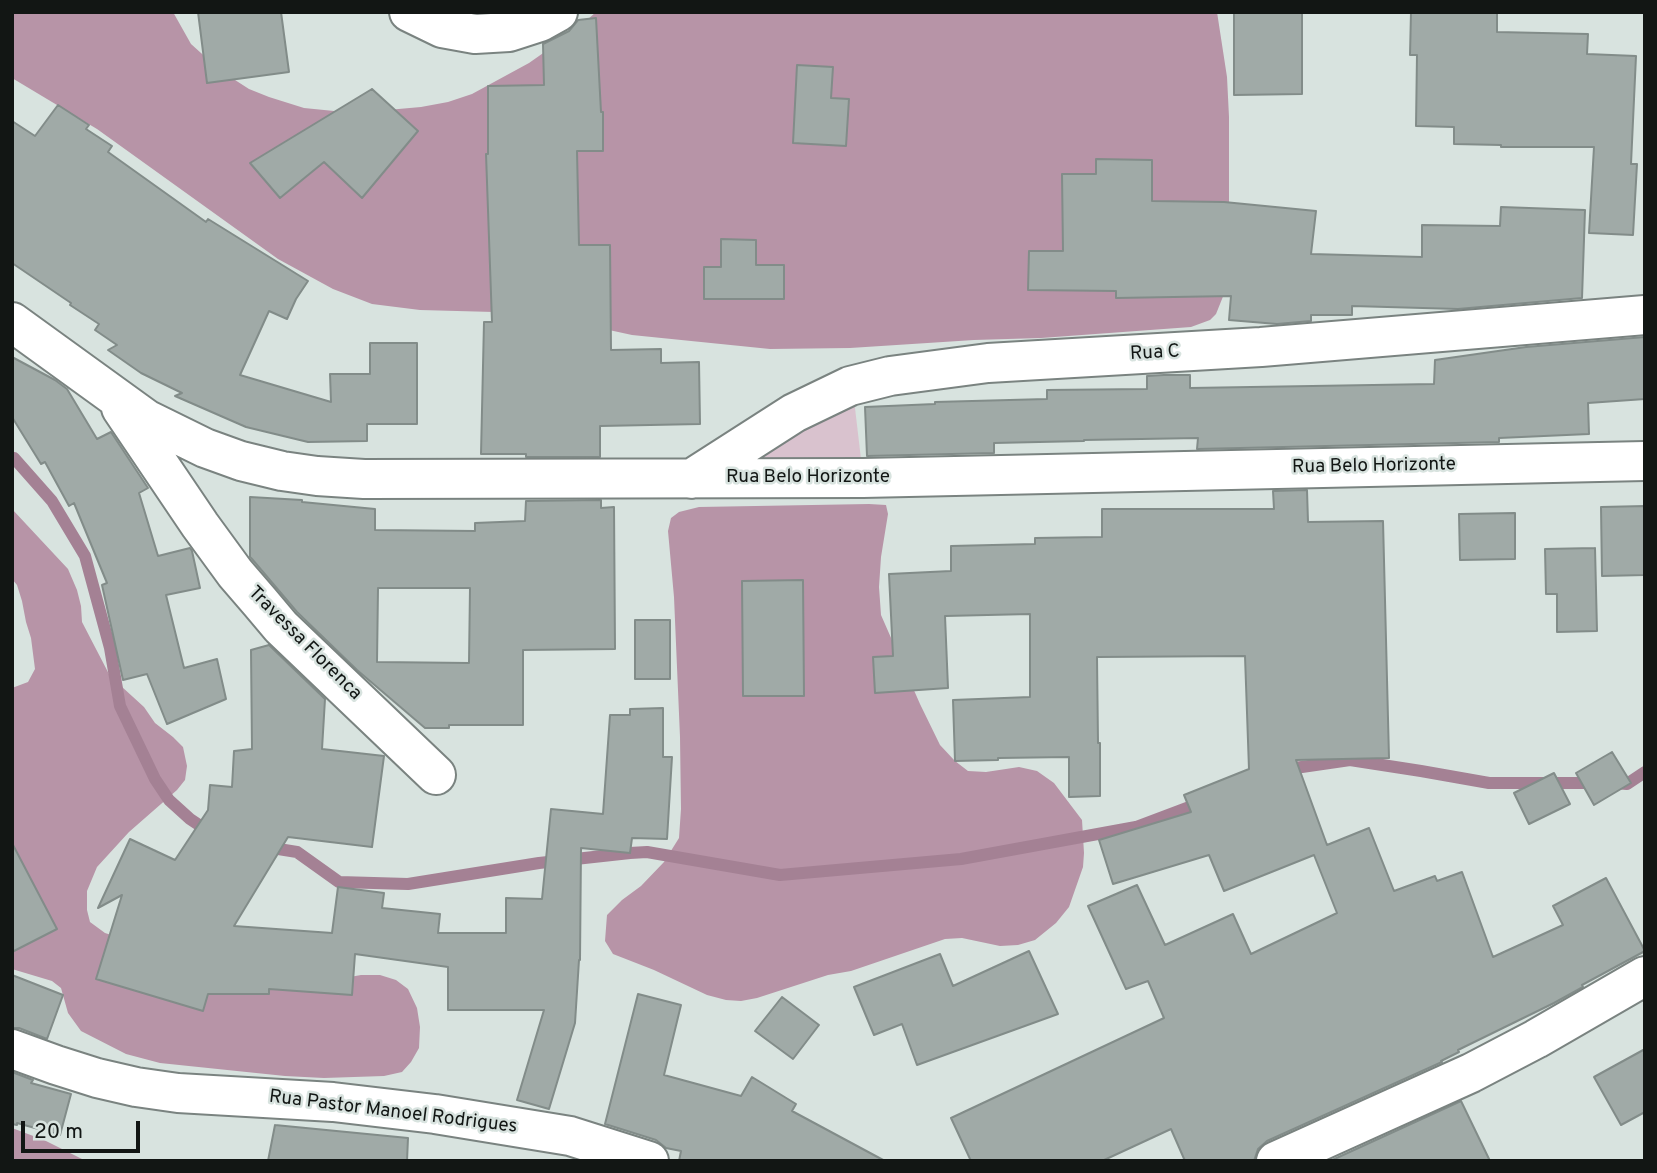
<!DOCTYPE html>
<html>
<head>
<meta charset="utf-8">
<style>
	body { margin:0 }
	#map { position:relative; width:1657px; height:1173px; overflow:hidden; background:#d8e3df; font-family:Overpass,sans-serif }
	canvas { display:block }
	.frame { position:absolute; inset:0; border:14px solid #121614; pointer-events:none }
	.scale { position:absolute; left:21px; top:1121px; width:119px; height:32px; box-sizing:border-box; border:4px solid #121614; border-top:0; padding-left:9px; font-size:21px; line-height:24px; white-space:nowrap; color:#121614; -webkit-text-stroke:5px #d8e3df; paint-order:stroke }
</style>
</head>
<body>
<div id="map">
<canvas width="1657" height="1173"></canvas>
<div class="frame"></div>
<div class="scale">20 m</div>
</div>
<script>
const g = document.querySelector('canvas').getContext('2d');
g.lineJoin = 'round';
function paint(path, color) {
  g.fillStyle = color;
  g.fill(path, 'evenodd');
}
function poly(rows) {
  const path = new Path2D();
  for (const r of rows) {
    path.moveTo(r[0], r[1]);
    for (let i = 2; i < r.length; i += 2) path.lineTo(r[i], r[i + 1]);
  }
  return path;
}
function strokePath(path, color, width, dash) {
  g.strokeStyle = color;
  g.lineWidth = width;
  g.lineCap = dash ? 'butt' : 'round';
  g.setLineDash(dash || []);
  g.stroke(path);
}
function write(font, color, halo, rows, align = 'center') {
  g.font = font + ' Overpass,sans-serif';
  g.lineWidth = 5;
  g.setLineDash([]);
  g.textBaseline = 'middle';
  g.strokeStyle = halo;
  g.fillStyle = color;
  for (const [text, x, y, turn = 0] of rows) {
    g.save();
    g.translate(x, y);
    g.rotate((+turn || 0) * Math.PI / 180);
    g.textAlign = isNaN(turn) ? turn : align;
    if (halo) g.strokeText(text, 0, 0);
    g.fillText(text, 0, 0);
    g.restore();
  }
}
const green = poly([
	[853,391,863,476,707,477]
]);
const forest = poly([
	[12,12,173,12,191,44,221,71,249,89,269,97,304,108,344,112,376,111,421,107,448,102,472,94,529,63,576,30,596,12,1217,12,1227,77,1229,117,1229,215,1224,294,1216,314,1210,320,1191,327,1041,338,974,340,850,348,770,349,632,335,531,313,420,310,372,304,333,289,278,259,97,129,12,78],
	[869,504,886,505,888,514,881,557,879,587,881,615,920,704,940,745,955,761,968,771,986,772,1019,767,1037,771,1054,783,1082,820,1084,853,1083,867,1069,907,1056,923,1035,940,1018,945,1000,946,962,938,945,939,851,971,828,975,757,998,741,1001,726,1000,707,995,654,970,613,954,605,941,607,915,622,900,641,886,664,862,679,838,681,809,680,737,674,597,668,531,671,518,679,512,699,507],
	[12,509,68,569,77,590,81,606,82,622,110,676,144,707,155,723,173,737,183,747,187,766,185,780,177,790,129,832,97,867,87,891,87,910,90,922,105,933,127,940,311,984,361,975,380,975,396,980,408,989,417,1008,420,1027,419,1048,411,1062,402,1072,384,1076,324,1078,285,1076,160,1063,126,1054,81,1031,68,1013,61,988,52,981,12,969,12,688,28,682,35,669,31,638,26,622,22,601,17,585,12,579],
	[12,1128,44,1140,86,1161,12,1161]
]);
const stream = poly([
	[14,458,52,501,85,556,110,648,120,706,155,779,169,800,190,819,211,833],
	[1284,772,1295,768,1350,760,1421,771,1489,783,1596,783],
	[1614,783,1627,784,1645,772],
	[266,847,297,852,339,882,408,884,539,863,630,853,647,852,780,875,961,859,1136,827,1205,801]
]);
const building = poly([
	[198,12,281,12,289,72,207,83,198,12],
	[1234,12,1302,12,1302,94,1234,95,1234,12],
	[1411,12,1497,12,1497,32,1588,34,1587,54,1636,56,1631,164,1637,164,1633,235,1589,233,1594,147,1501,147,1501,145,1454,144,1454,127,1416,126,1417,55,1410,55,1411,12],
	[596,18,601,112,603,112,603,151,577,151,579,245,610,245,611,350,661,349,661,363,699,362,700,424,600,426,600,457,526,457,526,454,481,454,484,322,492,322,486,154,488,154,488,86,544,85,543,44,569,31,578,20,596,18],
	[797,65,833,67,831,98,849,99,846,146,793,143,797,65],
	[372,89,418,131,362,198,324,162,280,198,250,163,372,89],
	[58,105,89,125,86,129,112,146,108,152,206,222,208,219,308,281,296,299,287,319,269,311,240,375,331,402,330,374,370,374,370,343,417,343,417,424,367,424,367,441,308,442,246,427,175,396,182,393,141,373,108,350,117,345,95,330,99,324,70,305,71,303,12,263,12,121,35,136,58,105],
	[1096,159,1152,160,1152,201,1224,202,1316,211,1311,254,1422,257,1422,225,1500,226,1501,207,1585,210,1582,298,1458,309,1352,306,1352,315,1311,315,1311,321,1277,324,1229,320,1231,296,1116,298,1116,291,1028,290,1029,251,1063,251,1062,174,1096,174,1096,159],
	[721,239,756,240,756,265,784,265,784,299,704,299,704,267,721,267,721,239],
	[1645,337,1645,399,1588,403,1589,434,1499,438,1499,442,1197,449,1198,438,1084,440,1084,441,994,443,994,453,867,456,865,407,935,404,935,402,1047,399,1047,390,1147,389,1147,376,1164,375,1190,375,1190,388,1434,384,1435,360,1526,347,1645,337],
	[12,357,55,380,67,389,97,439,111,432,148,488,139,493,158,556,190,548,192,551,200,588,166,595,184,668,217,659,226,699,167,724,147,674,123,680,102,585,107,583,74,503,69,506,45,462,41,464,12,417,12,357],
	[1307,490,1308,522,1383,521,1389,758,1296,760,1327,845,1369,828,1394,891,1435,876,1437,881,1462,872,1493,957,1563,925,1553,906,1606,878,1645,951,1582,985,1583,987,1554,1003,1458,1050,1459,1052,1441,1061,1442,1062,1267,1141,1258,1149,1254,1161,1185,1161,1171,1129,1102,1161,971,1161,951,1118,1164,1018,1148,981,1126,989,1088,906,1137,885,1165,945,1233,914,1251,954,1337,913,1314,855,1224,891,1209,855,1113,884,1099,840,1191,812,1184,795,1249,769,1245,656,1097,657,1098,743,1100,743,1100,796,1069,797,1069,757,998,758,998,760,955,761,953,700,1030,697,1030,614,945,616,948,688,875,693,873,657,893,656,889,574,951,571,951,546,1035,544,1035,538,1102,537,1102,509,1274,509,1273,491,1307,490],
	[250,497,302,500,302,502,375,509,375,530,475,531,475,523,525,521,526,501,601,500,601,508,614,507,615,649,523,650,523,725,449,725,449,728,425,728,357,670,297,612,252,559,250,557,250,497],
	[378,588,470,588,469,663,377,662,378,588],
	[1645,506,1645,575,1602,576,1601,507,1645,506],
	[1515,513,1515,559,1460,560,1459,514,1515,513],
	[1595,548,1597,631,1557,632,1557,594,1546,594,1545,549,1595,548],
	[803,580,804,696,743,696,742,581,803,580],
	[635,620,670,620,670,679,635,679,635,620],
	[269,645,325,699,322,749,384,756,372,847,288,837,234,926,332,933,338,887,384,893,382,908,440,914,438,933,506,933,506,898,542,899,551,809,603,814,610,715,630,715,630,709,663,708,663,757,672,757,667,839,632,838,630,853,581,848,580,960,579,960,575,1023,549,1109,517,1100,544,1010,448,1010,448,967,355,954,352,995,269,989,269,994,208,994,203,1011,96,979,122,895,98,908,130,839,175,860,208,810,210,785,232,787,234,751,252,749,251,650,269,645],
	[1612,752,1631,783,1594,805,1576,773,1612,752],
	[1554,773,1570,804,1529,824,1514,793,1554,773],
	[12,843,57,929,12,952,12,843],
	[1029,951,1058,1014,917,1065,902,1024,874,1035,854,987,940,954,953,986,1029,951],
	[12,975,63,995,47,1039,19,1028,12,1028,12,975],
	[638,994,681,1005,664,1075,741,1096,752,1077,796,1104,792,1111,885,1161,679,1161,681,1151,666,1148,656,1140,605,1124,638,994],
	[782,997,819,1025,793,1059,755,1031,782,997],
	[1645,1049,1645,1112,1621,1125,1594,1077,1645,1049],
	[12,1072,33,1080,31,1083,71,1094,60,1135,17,1123,17,1125,12,1124,12,1072],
	[1461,1101,1490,1161,1330,1161,1461,1101],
	[275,1125,408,1138,407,1161,268,1161,275,1125]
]);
const minor = poly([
	[409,12,442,28,475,34,509,32,540,22,558,12],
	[12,322,146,419,205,448,241,461,282,471,317,476,364,479,863,478,1645,461],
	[121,408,200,525,235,573,260,602,281,627,436,775],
	[691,479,794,413,850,386,890,376,988,363,1261,347,1645,315],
	[12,1049,56,1065,97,1078,136,1087,178,1093,333,1102,435,1114,570,1136,649,1161],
	[1276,1161,1471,1073,1536,1039,1645,976]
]);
const streetNames = [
	["Rua C",1155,354,-3],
	["Rua Belo Horizonte",1374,467,-1],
	["Rua Belo Horizonte",808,478],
	["Travessa Florenca",304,644,45],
	["Rua Pastor Manoel Rodrigues",393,1113,7]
];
paint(green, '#d9c2ce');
paint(forest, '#b794a7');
strokePath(stream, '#a48194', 12);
paint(building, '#a0aaa7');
strokePath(building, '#828c89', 2);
strokePath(minor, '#7a8380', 42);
strokePath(minor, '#fff', 38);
write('19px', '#121614', '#d8e3df', streetNames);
</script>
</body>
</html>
